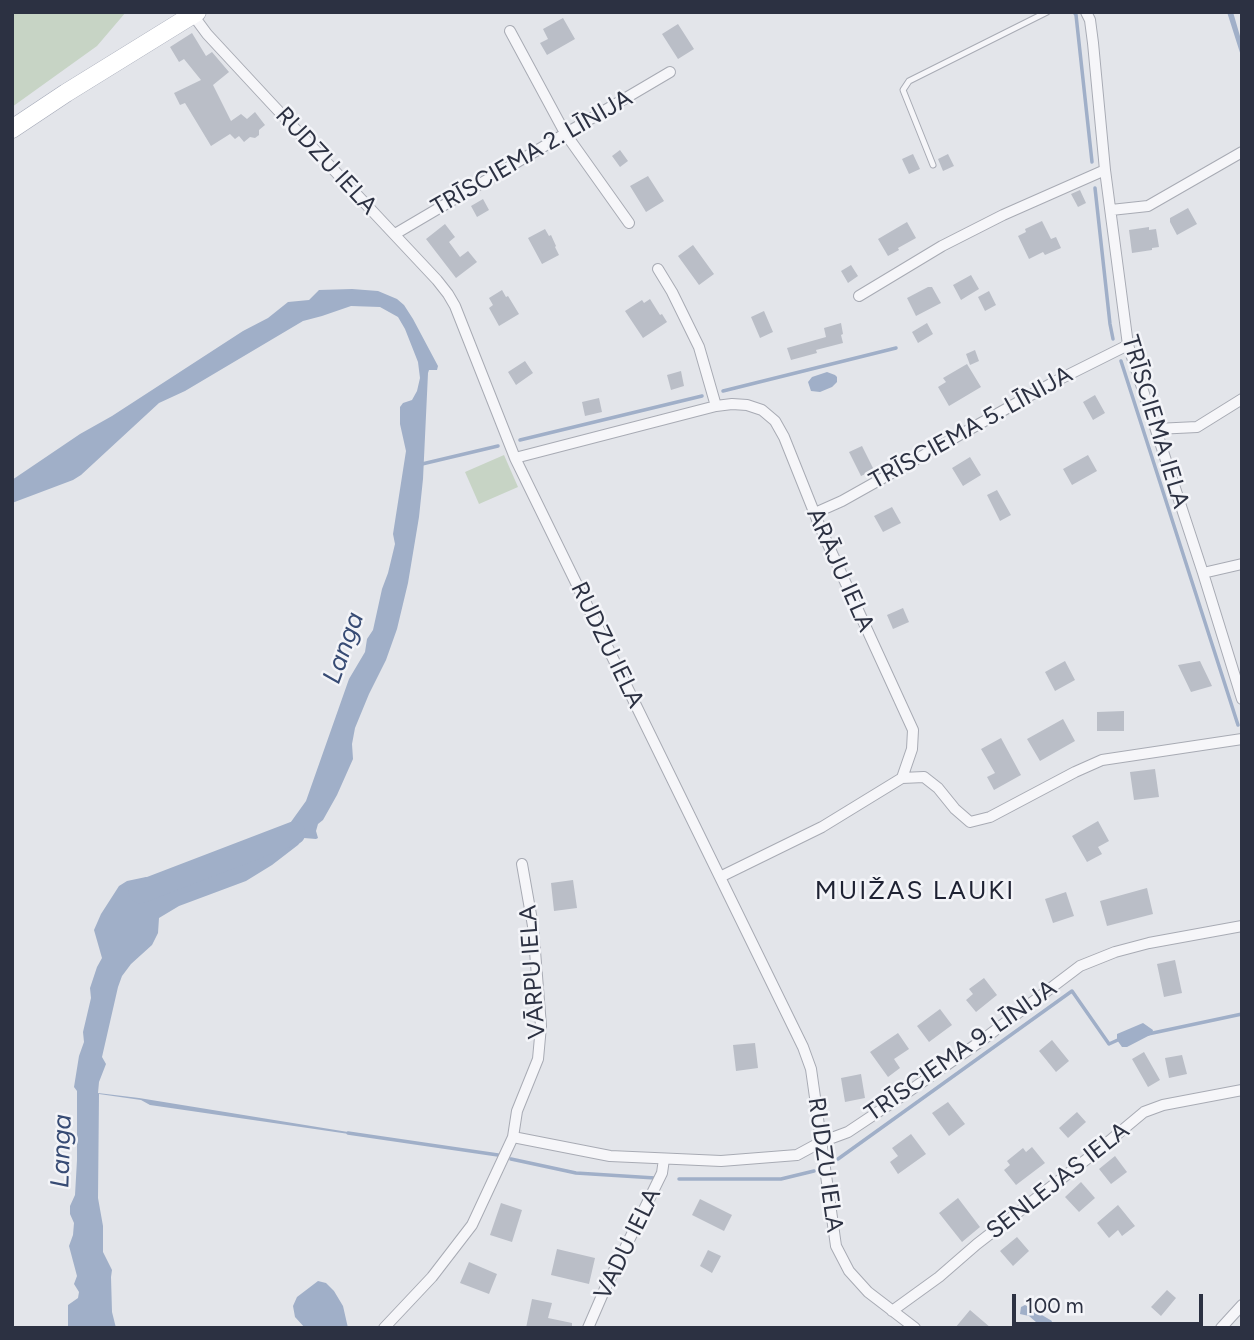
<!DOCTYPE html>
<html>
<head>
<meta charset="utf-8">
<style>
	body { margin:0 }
	#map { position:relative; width:1254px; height:1340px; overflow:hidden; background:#e3e5ea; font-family:Figtree,sans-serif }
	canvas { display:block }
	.frame { position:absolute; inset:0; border:14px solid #2c3142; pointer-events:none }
	.scale { position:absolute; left:1012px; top:1294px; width:191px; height:32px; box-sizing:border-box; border:4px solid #2c3142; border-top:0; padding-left:9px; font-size:21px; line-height:24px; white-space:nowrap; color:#2c3142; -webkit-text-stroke:5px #f3f4f8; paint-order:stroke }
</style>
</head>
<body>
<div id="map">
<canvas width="1254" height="1340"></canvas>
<div class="frame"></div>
<div class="scale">100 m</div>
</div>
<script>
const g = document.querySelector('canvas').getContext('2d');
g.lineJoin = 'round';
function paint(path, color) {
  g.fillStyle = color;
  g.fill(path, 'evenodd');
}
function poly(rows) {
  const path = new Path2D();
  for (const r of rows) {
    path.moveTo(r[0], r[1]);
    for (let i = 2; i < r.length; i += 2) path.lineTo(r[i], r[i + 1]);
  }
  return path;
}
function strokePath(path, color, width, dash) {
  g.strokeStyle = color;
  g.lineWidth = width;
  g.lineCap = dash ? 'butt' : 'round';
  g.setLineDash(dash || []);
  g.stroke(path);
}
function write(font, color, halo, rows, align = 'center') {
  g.font = font + ' Figtree,sans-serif';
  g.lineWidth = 5;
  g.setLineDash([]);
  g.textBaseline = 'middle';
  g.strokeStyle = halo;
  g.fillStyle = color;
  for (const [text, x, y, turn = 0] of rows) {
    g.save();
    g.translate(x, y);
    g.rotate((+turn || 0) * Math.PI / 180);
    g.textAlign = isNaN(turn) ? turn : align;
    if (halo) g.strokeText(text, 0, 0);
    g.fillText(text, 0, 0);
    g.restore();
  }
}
const green = poly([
	[12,12,126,12,97,46,12,107],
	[504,455,518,487,479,504,465,472]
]);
const water = poly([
	[1227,12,1233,12,1242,43,1242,59],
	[352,289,378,291,397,299,404,305,413,319,438,366,437,370,429,370,428,373,423,479,419,517,408,583,397,629,386,660,369,694,355,728,352,744,353,759,337,795,323,820,318,824,316,831,318,838,316,839,304,838,298,845,272,865,246,881,179,906,159,918,158,933,152,945,131,964,122,976,118,987,102,1057,106,1064,99,1082,98,1093,139,1098,348,1132,349,1134,150,1105,141,1100,99,1094,98,1198,103,1226,103,1252,112,1270,111,1277,112,1312,116,1328,68,1328,68,1305,78,1298,79,1292,74,1284,77,1276,69,1246,73,1235,74,1223,70,1214,70,1206,75,1195,77,1160,77,1091,74,1087,79,1056,84,1042,83,1032,91,998,90,988,97,967,102,958,94,930,101,914,119,886,127,881,146,877,166,881,174,881,181,879,197,869,207,868,233,857,240,858,247,856,280,835,288,826,306,801,349,679,365,652,367,639,373,630,382,589,388,573,395,544,393,534,406,451,400,424,400,407,403,403,412,400,417,391,420,378,418,362,405,329,398,317,380,307,351,306,322,316,303,321,185,391,159,403,81,475,73,480,12,503,12,480,80,434,112,416,243,331,268,318,288,302,309,300,319,290],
	[827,372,835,375,837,377,837,382,832,387,820,392,811,391,808,382,812,377],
	[1143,1023,1153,1030,1152,1034,1127,1047,1122,1047,1117,1040,1117,1034],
	[318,1281,326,1283,334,1291,343,1306,348,1328,305,1328,295,1317,293,1306,297,1297],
	[1025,1305,1052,1321,1049,1328,1043,1328,1029,1316,1020,1314,1021,1307]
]);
const stream = poly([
	[1074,12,1076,15,1092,162],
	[1095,188,1110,324,1113,339],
	[1121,361,1238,725],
	[723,391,896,348],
	[520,440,702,396],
	[422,464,498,446],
	[1148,1034,1242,1014],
	[348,1133,498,1155],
	[511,1159,576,1173,655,1178],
	[838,1159,1072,991,1109,1044,1120,1039],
	[679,1179,781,1179,814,1171]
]);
const river = poly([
	[140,892,294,833]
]);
const building = poly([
	[563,18,575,39,547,55,540,43,548,39,543,29],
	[678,24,694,49,678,59,662,34],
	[192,33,206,56,212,52,229,72,213,85,231,121,241,114,247,119,255,112,265,125,259,130,259,135,255,138,250,137,244,142,239,136,235,139,230,134,211,146,185,103,180,105,174,93,201,80,184,59,179,62,170,47],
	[620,150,628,161,620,167,612,156],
	[913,154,920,169,909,174,902,159],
	[948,154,954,166,943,171,938,159],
	[648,176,664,201,646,212,630,186],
	[1080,190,1086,203,1078,207,1071,194],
	[483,199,489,210,477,217,471,206],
	[1188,208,1197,224,1177,235,1170,222,1170,218],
	[1042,221,1051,239,1056,237,1061,248,1045,255,1043,252,1029,259,1018,236,1026,232,1025,229],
	[907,222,916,238,898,248,899,250,888,256,878,239],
	[445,224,455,237,449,242,460,257,468,251,477,262,456,278,426,239],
	[1149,227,1149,230,1156,229,1159,247,1152,248,1152,250,1132,253,1129,230],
	[545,229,549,236,551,235,556,246,555,247,559,255,542,264,528,238],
	[693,245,714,274,699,285,678,256],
	[851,265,858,276,848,283,841,271],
	[971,275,979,289,961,300,953,285],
	[928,287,932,287,941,303,916,316,907,298],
	[502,290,506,297,508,296,519,314,499,326,489,308,493,305,489,298],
	[989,291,996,305,985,311,978,297],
	[650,299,660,315,662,314,667,322,643,338,625,311,642,300,644,303],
	[764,311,773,332,760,338,751,317],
	[841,323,843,334,841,335,843,343,816,350,817,353,791,360,787,348,826,337,824,328],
	[927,323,933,334,918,343,912,332],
	[975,350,979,361,970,365,966,354],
	[525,361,533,373,516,385,508,372],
	[967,364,981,387,949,406,938,387,946,382,943,378],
	[681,371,684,386,671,390,667,375],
	[1095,395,1105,413,1093,420,1083,402],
	[599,398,602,412,585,416,582,402],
	[862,446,874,470,861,476,849,452],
	[1088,455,1097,471,1072,485,1063,469],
	[970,457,981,475,963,486,952,468],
	[997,490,1011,515,1000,521,987,495],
	[892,507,901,523,883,532,874,516],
	[903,608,909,622,893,629,887,615],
	[1065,661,1075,680,1055,691,1045,672],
	[1200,661,1212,686,1191,692,1178,665],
	[1124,711,1124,731,1097,731,1097,712],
	[1063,719,1075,741,1040,761,1027,739],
	[1001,738,1021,775,994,790,987,777,995,773,981,749],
	[1155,769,1159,797,1134,800,1130,772],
	[1098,821,1109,841,1098,847,1102,854,1087,862,1072,836],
	[573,880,577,908,554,911,551,883],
	[1147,888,1153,914,1107,926,1100,901],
	[1066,892,1074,916,1053,923,1045,899],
	[1175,960,1182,993,1164,997,1157,964],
	[984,978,997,995,976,1012,966,1000,973,994,969,989],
	[940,1009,952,1025,929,1042,917,1026],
	[898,1033,909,1049,894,1059,900,1068,888,1077,870,1052],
	[1052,1040,1069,1061,1056,1072,1039,1051],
	[755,1043,758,1068,736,1071,733,1045],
	[1144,1052,1160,1080,1148,1087,1132,1059],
	[1182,1055,1187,1074,1169,1078,1165,1058],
	[861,1074,865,1098,845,1102,841,1078],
	[948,1102,965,1124,949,1136,932,1113],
	[1077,1112,1086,1122,1068,1138,1059,1128],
	[911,1134,926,1154,898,1174,890,1162,898,1156,892,1148],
	[1032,1147,1045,1163,1016,1185,1004,1170,1010,1165,1007,1161,1023,1148,1026,1152],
	[1115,1156,1127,1172,1111,1184,1099,1169],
	[1081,1182,1095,1198,1079,1212,1065,1197],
	[958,1198,980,1227,962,1242,939,1213],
	[700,1199,732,1215,724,1231,692,1215],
	[501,1203,522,1210,512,1242,490,1235],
	[1118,1205,1135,1226,1122,1236,1118,1230,1109,1238,1097,1223],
	[1017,1237,1029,1251,1013,1266,1000,1251],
	[557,1249,595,1258,589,1284,551,1275],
	[708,1250,721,1256,712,1273,700,1266],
	[469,1262,497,1274,489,1294,460,1283],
	[1167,1290,1176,1298,1161,1316,1151,1307],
	[532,1299,552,1303,548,1318,572,1323,572,1328,526,1328],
	[970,1310,991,1328,955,1328]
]);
const service = poly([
	[933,165,903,90,909,81,1047,12]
]);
const minor = poly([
	[1086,12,1090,20,1093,43,1105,170,1128,345,1203,573,1242,699],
	[193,15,207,34,271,103,437,280,448,294,455,306,515,458,803,1047,811,1069,836,1246,849,1271,868,1292,915,1328],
	[510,31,565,133,629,223],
	[1111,210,1148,206,1242,152],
	[395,234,670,72],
	[658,269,672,292,699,347,716,406],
	[859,296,942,246,1003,215,1105,170],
	[1156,429,1197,427,1242,399],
	[515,458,716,406,732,404,747,405,762,410,775,421,784,437,820,527,913,730,912,749,902,778,822,827,720,877],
	[815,513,842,501,1054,382,1128,345],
	[1203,573,1242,564],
	[902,778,924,777,938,788,955,809,970,822,990,817,1075,772,1102,760,1242,739],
	[513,1137,610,1156,721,1161,797,1155,821,1142,848,1132,905,1094,981,1041,1080,966,1115,952,1149,943,1242,926],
	[892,1311,939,1277,977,1244,1096,1152,1144,1112,1163,1105,1242,1090],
	[384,1328,432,1277,472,1225,513,1137,517,1111,538,1059,541,1026,533,926,522,864],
	[588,1328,604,1291,662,1173,664,1159],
	[1221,1328,1242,1305]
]);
const primary = poly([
	[12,129,66,93,197,12]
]);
const streetNames = [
	["TRĪSCIEMA 2. LĪNIJA",532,153,-30],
	["RUDZU IELA",326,161,47],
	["TRĪSCIEMA IELA",1155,422,73],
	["TRĪSCIEMA 5. LĪNIJA",971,428,-29],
	["ARĀJU IELA",840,570,66],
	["RUDZU IELA",607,645,64],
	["VĀRPU IELA",533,972,-94],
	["TRĪSCIEMA 9. LĪNIJA",961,1051,-35],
	["RUDZU IELA",825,1165,82],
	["SENLEJAS IELA",1058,1181,-38],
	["VADU IELA",628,1244,-64]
];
const waterNames = [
	["Langa",344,648,-70],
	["Langa",62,1151,-88]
];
const neighbourhoodNames = [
	["MUIŽAS LAUKI",915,891]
];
paint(green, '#c7d4c5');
paint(water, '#a0afc8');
strokePath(stream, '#a0afc8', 3.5);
strokePath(river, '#a0afc8', 23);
paint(building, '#babec7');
strokePath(service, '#a8abb4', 7);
strokePath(minor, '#a8abb4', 12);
strokePath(primary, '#a3a8b6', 19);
strokePath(service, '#f6f6f9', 5);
strokePath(minor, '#f6f6f9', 10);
strokePath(primary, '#fff', 18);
write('24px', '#2c3142', '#f3f4f8', streetNames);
write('italic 26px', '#374b74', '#f3f4f8', waterNames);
g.letterSpacing = '2px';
write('26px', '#1e2233', '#f3f4f8', neighbourhoodNames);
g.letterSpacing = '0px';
</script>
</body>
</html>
